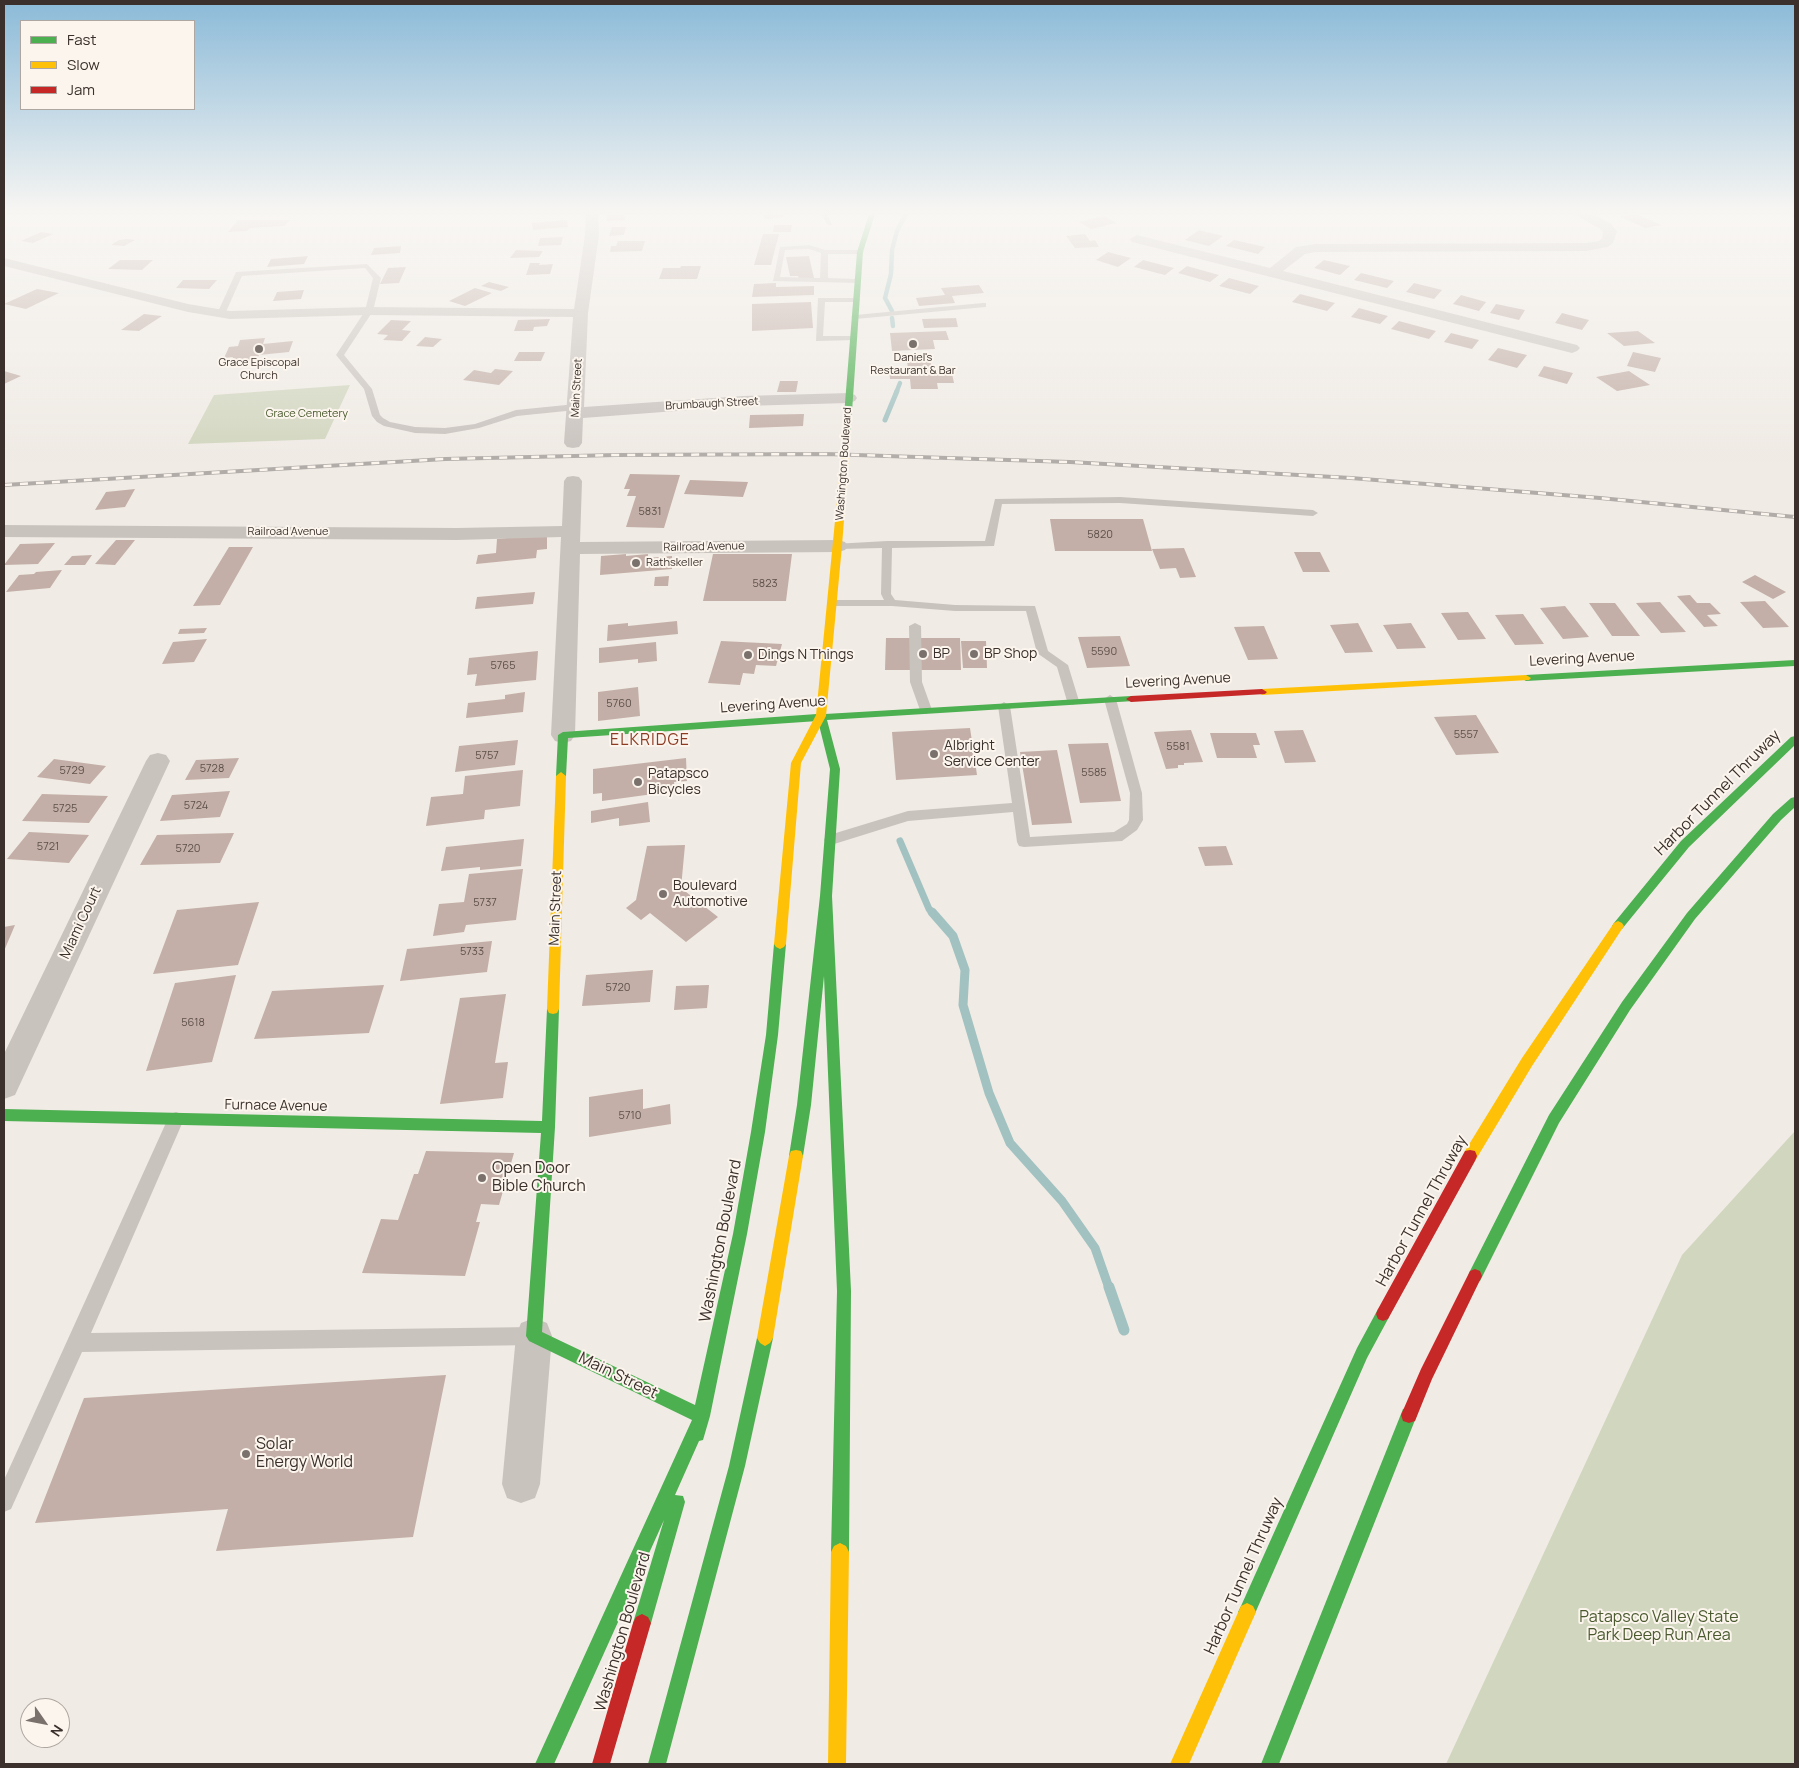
<!DOCTYPE html>
<html>
<head>
<meta charset="utf-8">
<style>
	body { margin:0 }
	#map { position:relative; width:1799px; height:1768px; overflow:hidden; background:#f0ebe5; font-family:Manrope,sans-serif }
	canvas { display:block }
	.frame { position:absolute; inset:0; border:5px solid #3b302b; pointer-events:none }
	.legend { position:absolute; left:20px; top:20px; width:175px; height:90px; box-sizing:border-box; background:#fbf5ee; border:1px solid #aea6a0; margin:0; padding:6px 9px; list-style:none; font-size:15px; color:#3b302b }
	.legend li { display:flex; align-items:center; gap:10px; height:25px }
	.legend b { width:25px; border:1px solid #aea6a0 }
	.north { position:absolute; left:20px; top:1698px; width:50px; height:50px; box-sizing:border-box; background:#fbf5ee; border:1px solid #aea6a0; border-radius:50%; rotate:123deg; font-size:14px; font-weight:700; line-height:20px; text-align:center; color:#3b302b }
	.north::after { content:''; display:block; margin:auto; width:18px; height:22px; background:#7a716c; clip-path:polygon(50% 0,100% 100%,50% 72%,0 100%) }
</style>
</head>
<body>
<div id="map">
<canvas width="1799" height="1768"></canvas>
<div class="frame"></div>
<ul class="legend">
<li><b style="height:6px;background:#4caf50"></b>Fast</li>
<li><b style="height:6px;background:#ffc107"></b>Slow</li>
<li><b style="height:6px;background:#c62828"></b>Jam</li>
</ul>
<div class="north">N</div>
</div>
<script>
const g = document.querySelector('canvas').getContext('2d');
g.lineJoin = 'round';
function paint(path, color) {
  g.fillStyle = color;
  g.fill(path, 'evenodd');
}
function poly(rows) {
  const path = new Path2D();
  for (const r of rows) {
    path.moveTo(r[0], r[1]);
    for (let i = 2; i < r.length; i += 2) path.lineTo(r[i], r[i + 1]);
  }
  return path;
}
function strokePath(path, color, width, dash) {
  g.strokeStyle = color;
  g.lineWidth = width;
  g.lineCap = dash ? 'butt' : 'round';
  g.setLineDash(dash || []);
  g.stroke(path);
}
function write(font, color, halo, rows, align = 'center') {
  g.font = font + ' Manrope,sans-serif';
  g.lineWidth = 4;
  g.setLineDash([]);
  g.textBaseline = 'middle';
  g.strokeStyle = halo;
  g.fillStyle = color;
  for (const [text, x, y, turn = 0] of rows) {
    g.save();
    g.translate(x, y);
    g.rotate((+turn || 0) * Math.PI / 180);
    g.textAlign = isNaN(turn) ? turn : align;
    if (halo) g.strokeText(text, 0, 0);
    g.fillText(text, 0, 0);
    g.restore();
  }
}
const green = poly([
	[350,385,325,439,188,444,214,395],
	[1795,1131,1795,1764,1446,1764,1682,1255]
]);
const streamFar4 = poly([
	[1793,214,1795,215],
	[892,311,885,298,891,274,892,250,897,231,906,214],
	[892,318,893,326],
	[896,393,900,383]
]);
const streamFar3 = poly([
	[885,420,897,391]
]);
const streamFar2 = poly([
	[900,841,929,909,933,913]
]);
const streamFar1 = poly([
	[932,912,953,936,965,970,963,1005,989,1093,1010,1143,1062,1201,1095,1248,1109,1288]
]);
const stream = poly([
	[1109,1287,1124,1330]
]);
const building = poly([
	[624,214,625,220,607,221,607,215],
	[762,214,782,214,784,217,765,219],
	[1636,214,1661,225,1645,228,1621,217],
	[1104,216,1116,223,1091,229,1079,222],
	[238,220,290,220,284,226,250,228,247,231,228,232],
	[567,220,568,227,533,230,532,223],
	[774,225,792,225,791,232,773,232],
	[612,227,626,227,624,235,609,236],
	[1199,230,1223,236,1209,246,1185,240],
	[41,232,53,234,33,243,21,241],
	[763,234,779,234,771,265,754,265],
	[1085,234,1090,241,1095,240,1099,247,1075,248,1066,236],
	[563,237,561,245,538,246,540,238],
	[127,239,135,240,124,246,111,245,119,240],
	[1234,240,1265,247,1258,254,1226,246],
	[618,241,645,241,642,251,610,252,611,246,616,246],
	[401,246,400,253,371,255,374,248],
	[516,250,543,251,539,257,510,258],
	[1108,252,1131,258,1118,267,1096,260],
	[308,256,304,264,267,267,271,259],
	[809,256,814,278,799,279,798,276,790,276,786,257],
	[120,260,153,260,142,270,108,269],
	[1143,260,1174,268,1165,275,1134,267],
	[1324,260,1350,266,1340,275,1314,268],
	[530,263,540,263,539,265,553,264,550,274,526,275],
	[681,266,701,266,697,279,659,279,663,268,680,268],
	[1187,266,1219,275,1210,282,1178,273],
	[406,267,399,283,380,284,388,268],
	[1361,273,1394,281,1387,288,1354,280],
	[1229,278,1259,286,1250,294,1219,286],
	[183,280,217,280,209,289,176,288],
	[489,282,509,287,501,291,481,286],
	[776,283,776,287,814,286,814,295,752,297,754,284],
	[1414,283,1442,290,1434,299,1406,292],
	[979,285,984,293,952,296,955,303,919,306,916,298,945,295,941,288],
	[475,288,492,293,465,306,449,301],
	[37,289,59,293,26,309,4,304],
	[304,290,301,299,273,301,277,292],
	[1300,294,1335,303,1327,311,1292,302],
	[1461,295,1486,302,1479,311,1453,304],
	[811,302,813,328,752,331,752,304],
	[1496,304,1525,310,1519,320,1490,313],
	[1359,308,1388,316,1380,324,1351,317],
	[1562,313,1589,320,1582,330,1555,323],
	[144,314,162,316,139,331,121,330],
	[956,318,958,327,924,328,922,319],
	[550,319,547,326,534,327,533,331,514,331,518,320],
	[391,320,411,321,402,330,411,331,402,341,383,340,388,335,377,334],
	[1399,321,1436,331,1429,339,1391,329],
	[946,331,949,340,933,340,935,349,892,351,890,333],
	[1638,331,1655,343,1624,346,1607,333],
	[1451,333,1479,340,1472,349,1444,342],
	[425,337,442,339,433,347,416,346],
	[265,338,263,344,293,341,289,352,259,355,257,359,231,362,233,357,224,358,229,347,238,346,240,340],
	[1498,348,1527,355,1517,368,1488,360],
	[519,352,545,352,541,361,514,361],
	[1633,352,1661,358,1655,372,1627,366],
	[930,359,932,369,951,369,954,383,937,383,938,389,911,389,910,379,890,379,889,370,908,370,907,360],
	[1544,366,1573,373,1567,384,1538,376],
	[495,369,513,371,499,385,463,380,474,370,491,373],
	[4,371,21,376,4,384],
	[1629,371,1650,385,1617,391,1596,377],
	[780,381,798,381,796,392,777,392],
	[804,414,803,426,749,428,750,415],
	[630,474,680,475,664,528,626,527,636,496,627,496,630,489,624,489],
	[690,480,748,482,743,497,684,494],
	[135,489,125,507,95,510,106,492],
	[1050,519,1143,519,1152,551,1055,551],
	[547,534,547,549,537,550,536,558,476,564,478,555,496,553,497,539],
	[116,540,135,540,115,565,95,564],
	[55,543,38,564,4,565,20,544],
	[229,547,253,547,220,605,193,606],
	[1184,548,1196,577,1180,578,1176,568,1160,569,1152,549],
	[1294,552,1320,552,1330,572,1303,572],
	[626,554,626,556,648,554,648,558,672,556,672,569,600,575,601,556],
	[713,554,792,554,786,601,703,601],
	[92,555,85,565,64,565,72,556],
	[62,570,50,588,6,592,19,575,34,574,36,572],
	[1755,575,1786,592,1773,599,1742,582],
	[669,576,668,586,654,586,655,577],
	[535,592,533,604,475,609,477,597],
	[1690,595,1697,603,1710,603,1721,614,1707,615,1718,626,1704,627,1677,596],
	[1765,601,1789,627,1763,628,1740,602],
	[1660,602,1686,632,1661,633,1636,603],
	[1589,603,1615,603,1640,636,1612,636],
	[1565,606,1589,637,1563,639,1540,608],
	[1468,612,1486,639,1458,640,1441,613],
	[1523,614,1544,644,1515,645,1495,615],
	[677,621,678,634,607,641,608,625,628,623,628,626],
	[1358,623,1373,652,1345,653,1330,625],
	[1411,623,1426,648,1397,649,1383,625],
	[1264,626,1278,659,1248,660,1234,627],
	[207,628,204,633,178,634,180,629],
	[1120,636,1130,666,1087,668,1078,637],
	[886,638,960,638,961,670,885,670],
	[207,639,194,662,162,664,173,642],
	[721,641,782,644,776,666,756,665,754,674,743,673,740,685,708,683],
	[961,641,986,641,987,668,963,668],
	[656,642,657,661,638,663,638,659,599,663,599,648],
	[538,651,536,680,475,686,477,674,467,675,469,658],
	[638,687,640,716,598,721,598,692],
	[525,692,523,712,466,718,468,703,505,699,505,695],
	[1476,715,1499,753,1456,755,1434,717],
	[970,728,977,775,896,780,892,732],
	[1191,730,1203,762,1184,763,1184,765,1178,765,1178,768,1166,769,1154,732],
	[1303,730,1316,762,1285,763,1274,731],
	[1210,733,1256,733,1260,745,1253,745,1257,758,1217,758],
	[518,740,515,765,455,772,459,746],
	[1108,743,1121,801,1080,803,1068,744],
	[1057,750,1072,823,1032,825,1020,752],
	[239,758,229,778,185,780,196,760],
	[686,758,687,781,674,782,675,791,602,801,602,793,593,794,593,769],
	[54,759,106,766,90,784,37,777],
	[523,770,520,806,485,810,484,819,426,826,431,797,463,794,465,776],
	[230,791,220,817,160,821,172,795],
	[42,794,108,796,89,823,22,821],
	[648,802,650,822,619,826,619,818,591,823,591,811],
	[29,832,89,835,69,863,7,859],
	[234,833,220,863,140,865,157,835],
	[524,839,521,866,480,870,480,867,441,871,446,847],
	[685,845,681,888,718,917,686,942,650,913,641,920,626,908,636,900,647,846],
	[1226,846,1233,865,1205,866,1198,847],
	[523,869,516,920,466,925,464,932,433,936,439,904,464,902,469,874],
	[259,902,238,965,153,974,177,910],
	[15,925,4,951,4,927],
	[492,941,487,972,400,981,407,949],
	[653,970,650,1002,582,1006,586,975],
	[236,975,212,1062,146,1071,175,983],
	[384,985,369,1033,254,1039,272,991],
	[709,985,707,1008,674,1010,676,986],
	[506,994,495,1063,508,1062,503,1098,440,1104,460,998],
	[643,1089,643,1109,670,1104,671,1124,589,1137,589,1097],
	[426,1151,514,1153,499,1205,481,1204,476,1222,480,1222,465,1276,362,1273,381,1219,398,1220,414,1174,418,1174],
	[446,1375,413,1537,216,1551,228,1509,35,1523,84,1398]
]);
const lane = poly([
	[821,214,827,214,832,225,828,225,821,214],
	[809,245,826,250,863,250,864,252,860,254,828,254,828,278,857,279,860,279,860,283,773,281,780,247,809,245],
	[809,249,821,253,820,278,780,277,785,250,809,249],
	[367,264,381,278,373,311,344,355,372,389,380,415,383,418,390,422,415,427,445,428,475,424,516,410,576,404,580,407,576,410,517,416,479,428,445,434,415,433,384,426,377,422,372,416,364,389,336,355,365,311,373,278,365,268,242,276,225,314,221,316,217,314,236,272,367,264],
	[818,298,859,298,860,300,856,302,825,302,823,336,856,336,856,340,816,341,818,298],
	[983,303,986,303,986,307,855,319,851,317,855,315,983,303],
	[1120,497,1313,510,1318,513,1313,516,1120,503,1002,504,994,546,892,548,891,594,895,600,955,605,1035,606,1048,651,1068,665,1079,701,1073,705,1067,701,1057,667,1037,653,1026,611,955,611,892,606,832,606,827,603,832,600,884,600,881,594,882,548,838,549,834,548,834,544,887,541,985,541,995,499,1120,497],
	[915,623,921,626,922,682,932,710,926,714,920,710,910,682,909,626,915,623],
	[1110,695,1116,699,1142,793,1143,820,1137,830,1122,841,1024,847,1019,846,1017,842,1013,812,908,821,831,845,826,844,824,840,826,836,908,811,1012,803,998,706,1004,702,1010,706,1030,837,1114,832,1127,824,1129,820,1130,793,1104,699,1110,695],
	[176,1112,182,1114,184,1119,91,1333,534,1327,541,1329,543,1336,541,1343,534,1345,82,1352,11,1509,4,1512,4,1480,170,1114,176,1112]
]);
const street = poly([
	[586,214,598,214,599,235,588,313,584,407,743,396,849,393,855,395,857,398,855,401,849,403,743,406,583,418,582,443,579,447,573,448,567,447,564,443,573,317,369,315,230,319,188,312,4,266,4,258,188,304,230,311,369,307,574,309,585,235,586,214],
	[1575,214,1591,214,1610,223,1617,231,1613,243,1608,247,1586,251,1316,252,1305,254,1283,271,1577,345,1580,348,1577,351,1572,353,1132,242,1130,239,1137,235,1270,268,1296,247,1316,244,1586,243,1599,241,1602,238,1603,232,1600,229,1575,214],
	[573,476,579,477,582,481,580,542,838,540,845,542,848,546,845,550,838,552,580,554,575,735,571,741,563,743,555,741,551,735,561,537,457,540,4,537,4,525,457,528,562,526,564,481,567,477,573,476],
	[158,753,166,755,170,761,15,1095,4,1099,4,1054,146,761,150,755,158,753],
	[534,1318,547,1323,552,1336,540,1484,535,1498,521,1503,507,1498,502,1484,516,1336,521,1323,534,1318]
]);
const fast = poly([
	[869,214,875,214,863,252,850,441,846,443,842,441,857,252,869,214],
	[1795,660,1795,666,1526,681,1521,678,1526,675,1795,660],
	[1131,696,1134,697,1136,699,1134,701,827,720,840,769,832,896,851,1291,849,1552,846,1558,840,1561,834,1558,831,1552,837,1291,824,976,811,1105,803,1156,801,1161,796,1162,791,1161,789,1156,797,1105,820,896,830,769,818,721,568,738,566,776,561,780,556,776,558,735,563,732,817,714,821,712,825,714,1131,696],
	[1795,736,1795,745,1689,847,1622,929,1614,929,1612,926,1614,923,1681,841,1791,737,1795,736],
	[1795,797,1795,807,1781,820,1695,919,1630,1010,1559,1123,1480,1281,1475,1283,1470,1281,1468,1276,1470,1271,1549,1115,1622,1002,1687,913,1773,814,1791,798,1795,797],
	[780,939,784,941,786,944,778,1035,765,1132,747,1234,710,1416,703,1440,699,1441,675,1495,683,1496,685,1502,651,1623,648,1629,642,1632,636,1629,633,1623,664,1520,554,1764,535,1764,692,1420,529,1341,526,1336,541,1133,4,1121,4,1109,542,1121,547,1009,549,1005,553,1004,557,1005,559,1009,555,1127,542,1332,695,1405,733,1234,751,1132,766,1035,774,944,776,941,780,939],
	[1383,1307,1388,1309,1390,1314,1388,1319,1367,1358,1253,1618,1247,1621,1241,1618,1238,1612,1241,1606,1357,1348,1378,1309,1383,1307],
	[765,1330,770,1333,773,1338,745,1466,666,1764,648,1764,729,1466,757,1338,760,1333,765,1330],
	[1409,1407,1415,1409,1417,1415,1279,1764,1261,1764,1403,1409,1409,1407]
]);
const slow = poly([
	[843,439,850,441,842,546,826,716,801,763,786,944,784,947,780,949,776,947,774,944,791,763,816,715,843,439],
	[1526,675,1531,678,1529,680,1262,695,1257,692,1262,689,1526,675],
	[561,772,566,776,559,1009,557,1013,553,1014,549,1013,547,1009,556,776,561,772],
	[1618,921,1622,923,1624,926,1622,929,1532,1066,1475,1161,1470,1162,1465,1161,1463,1156,1465,1151,1522,1058,1614,923,1618,921],
	[796,1150,801,1151,803,1156,773,1338,770,1343,765,1346,760,1343,757,1338,789,1156,791,1151,796,1150],
	[840,1543,846,1546,849,1552,846,1764,828,1764,831,1552,834,1546,840,1543],
	[1247,1603,1253,1606,1256,1612,1189,1764,1170,1764,1241,1606,1247,1603]
]);
const jam = poly([
	[1262,689,1267,692,1265,694,1131,702,1126,699,1131,696,1262,689],
	[1470,1150,1475,1151,1477,1156,1475,1161,1388,1319,1383,1321,1378,1319,1376,1314,1378,1309,1465,1151,1470,1150],
	[1475,1269,1480,1271,1482,1276,1432,1379,1415,1421,1409,1423,1403,1421,1401,1415,1421,1369,1470,1271,1475,1269],
	[642,1614,648,1617,651,1623,610,1764,592,1764,633,1623,636,1617,642,1614]
]);
const rail = poly([
	[4,485,445,459,616,455,826,454,1070,462,1351,478,1600,498,1795,517]
]);
const markers = [
	[913,344,5,"#7a716c"],
	[259,349,5,"#7a716c"],
	[636,563,5,"#7a716c"],
	[923,654,5,"#7a716c"],
	[974,654,5,"#7a716c"],
	[748,655,5,"#7a716c"],
	[934,754,5,"#7a716c"],
	[638,782,5,"#7a716c"],
	[663,894,5,"#7a716c"],
	[482,1178,5,"#7a716c"],
	[246,1454,5,"#7a716c"]
];
const farPoinames = [
	["Daniel's",913,358],
	["Restaurant & Bar",913,371],
	["Grace Episcopal",259,363],
	["Church",259,376],
	["Rathskeller",646,563,"left"]
];
const farStreetnames = [
	["Main Street",577,388,-87],
	["Brumbaugh Street",712,404,-3],
	["Washington Boulevard",844,464,-86],
	["Railroad Avenue",288,532],
	["Railroad Avenue",704,547,-1]
];
const farParknames = [
	["Grace Cemetery",307,414]
];
const numberNames = [
	["5831",650,512],
	["5820",1100,535],
	["5823",765,584],
	["5590",1104,652],
	["5765",503,666],
	["5760",619,704],
	["5557",1466,735],
	["5581",1178,747],
	["5757",487,756],
	["5728",212,769],
	["5729",72,771],
	["5585",1094,773],
	["5724",196,806],
	["5725",65,809],
	["5721",48,847],
	["5720",188,849],
	["5737",485,903],
	["5733",472,952],
	["5720",618,988],
	["5618",193,1023],
	["5710",630,1116]
];
const poiNames = [
	["BP",933,654],
	["BP Shop",984,654],
	["Dings N Things",758,655],
	["Albright",944,746],
	["Service Center",944,762],
	["Patapsco",648,774],
	["Bicycles",648,790],
	["Boulevard",673,886],
	["Automotive",673,902]
];
const streetNames = [
	["Levering Avenue",1582,659,-3],
	["Levering Avenue",1178,681,-3],
	["Levering Avenue",773,705,-4],
	["Main Street",556,908,-88],
	["Miami Court",81,923,-65],
	["Furnace Avenue",276,1106,1]
];
const quarterNames = [
	["ELKRIDGE",650,741]
];
const nearStreetnames = [
	["Harbor Tunnel Thruway",1718,793,-45],
	["Harbor Tunnel Thruway",1422,1211,-61],
	["Washington Boulevard",721,1241,-79],
	["Main Street",618,1376,26],
	["Harbor Tunnel Thruway",1244,1576,-66],
	["Washington Boulevard",623,1632,-74]
];
const nearPoinames = [
	["Open Door",492,1169],
	["Bible Church",492,1187],
	["Solar",256,1445],
	["Energy World",256,1463]
];
const nearParknames = [
	["Patapsco Valley State",1659,1618],
	["Park Deep Run Area",1659,1636]
];
paint(green, '#d1d6bf');
strokePath(streamFar4, '#a1c2c1', 4.5);
strokePath(streamFar3, '#a1c2c1', 5);
strokePath(streamFar2, '#a1c2c1', 7);
strokePath(streamFar1, '#a1c2c1', 9);
strokePath(stream, '#a1c2c1', 11);
paint(building, '#c3afa7');
paint(lane, '#c9c3be');
paint(street, '#c9c3be');
paint(fast, '#4caf50');
paint(slow, '#ffc107');
paint(jam, '#c62828');
strokePath(rail, '#b1aca8', 4);
strokePath(rail, '#fbf5ee', 2.5, [8]);
const sky = g.createLinearGradient(0, 0, 0, 461);
sky.addColorStop(0, '#8bbad8');
sky.addColorStop(0.46, '#f8f6f3');
sky.addColorStop(1, '#f8f6f300');
g.fillStyle = sky;
g.fillRect(0, 0, 1799, 461);
for (const [x, y, r, color] of markers) {
  const dot = new Path2D();
  dot.arc(x, y, r, 0, 2 * Math.PI);
  g.fillStyle = color;
  g.fill(dot);
  strokePath(dot, '#fbf5ee', 2);
}
write('11px', '#3b302b', '#fbf5ee', farPoinames);
write('11px', '#3b302b', '#fbf5ee', farStreetnames);
write('11px', '#4a5a2e', '#fbf5ee', farParknames);
write('11px', '#5d504a', null, numberNames);
write('14px', '#3b302b', '#fbf5ee', poiNames, 'left');
write('14px', '#3b302b', '#fbf5ee', streetNames);
g.letterSpacing = '1px';
write('16px', '#8c3b22', '#fbf5ee', quarterNames);
g.letterSpacing = '0px';
write('16px', '#3b302b', '#fbf5ee', nearStreetnames);
write('16px', '#3b302b', '#fbf5ee', nearPoinames, 'left');
write('16px', '#4a5a2e', '#fbf5ee', nearParknames);
</script>
</body>
</html>
